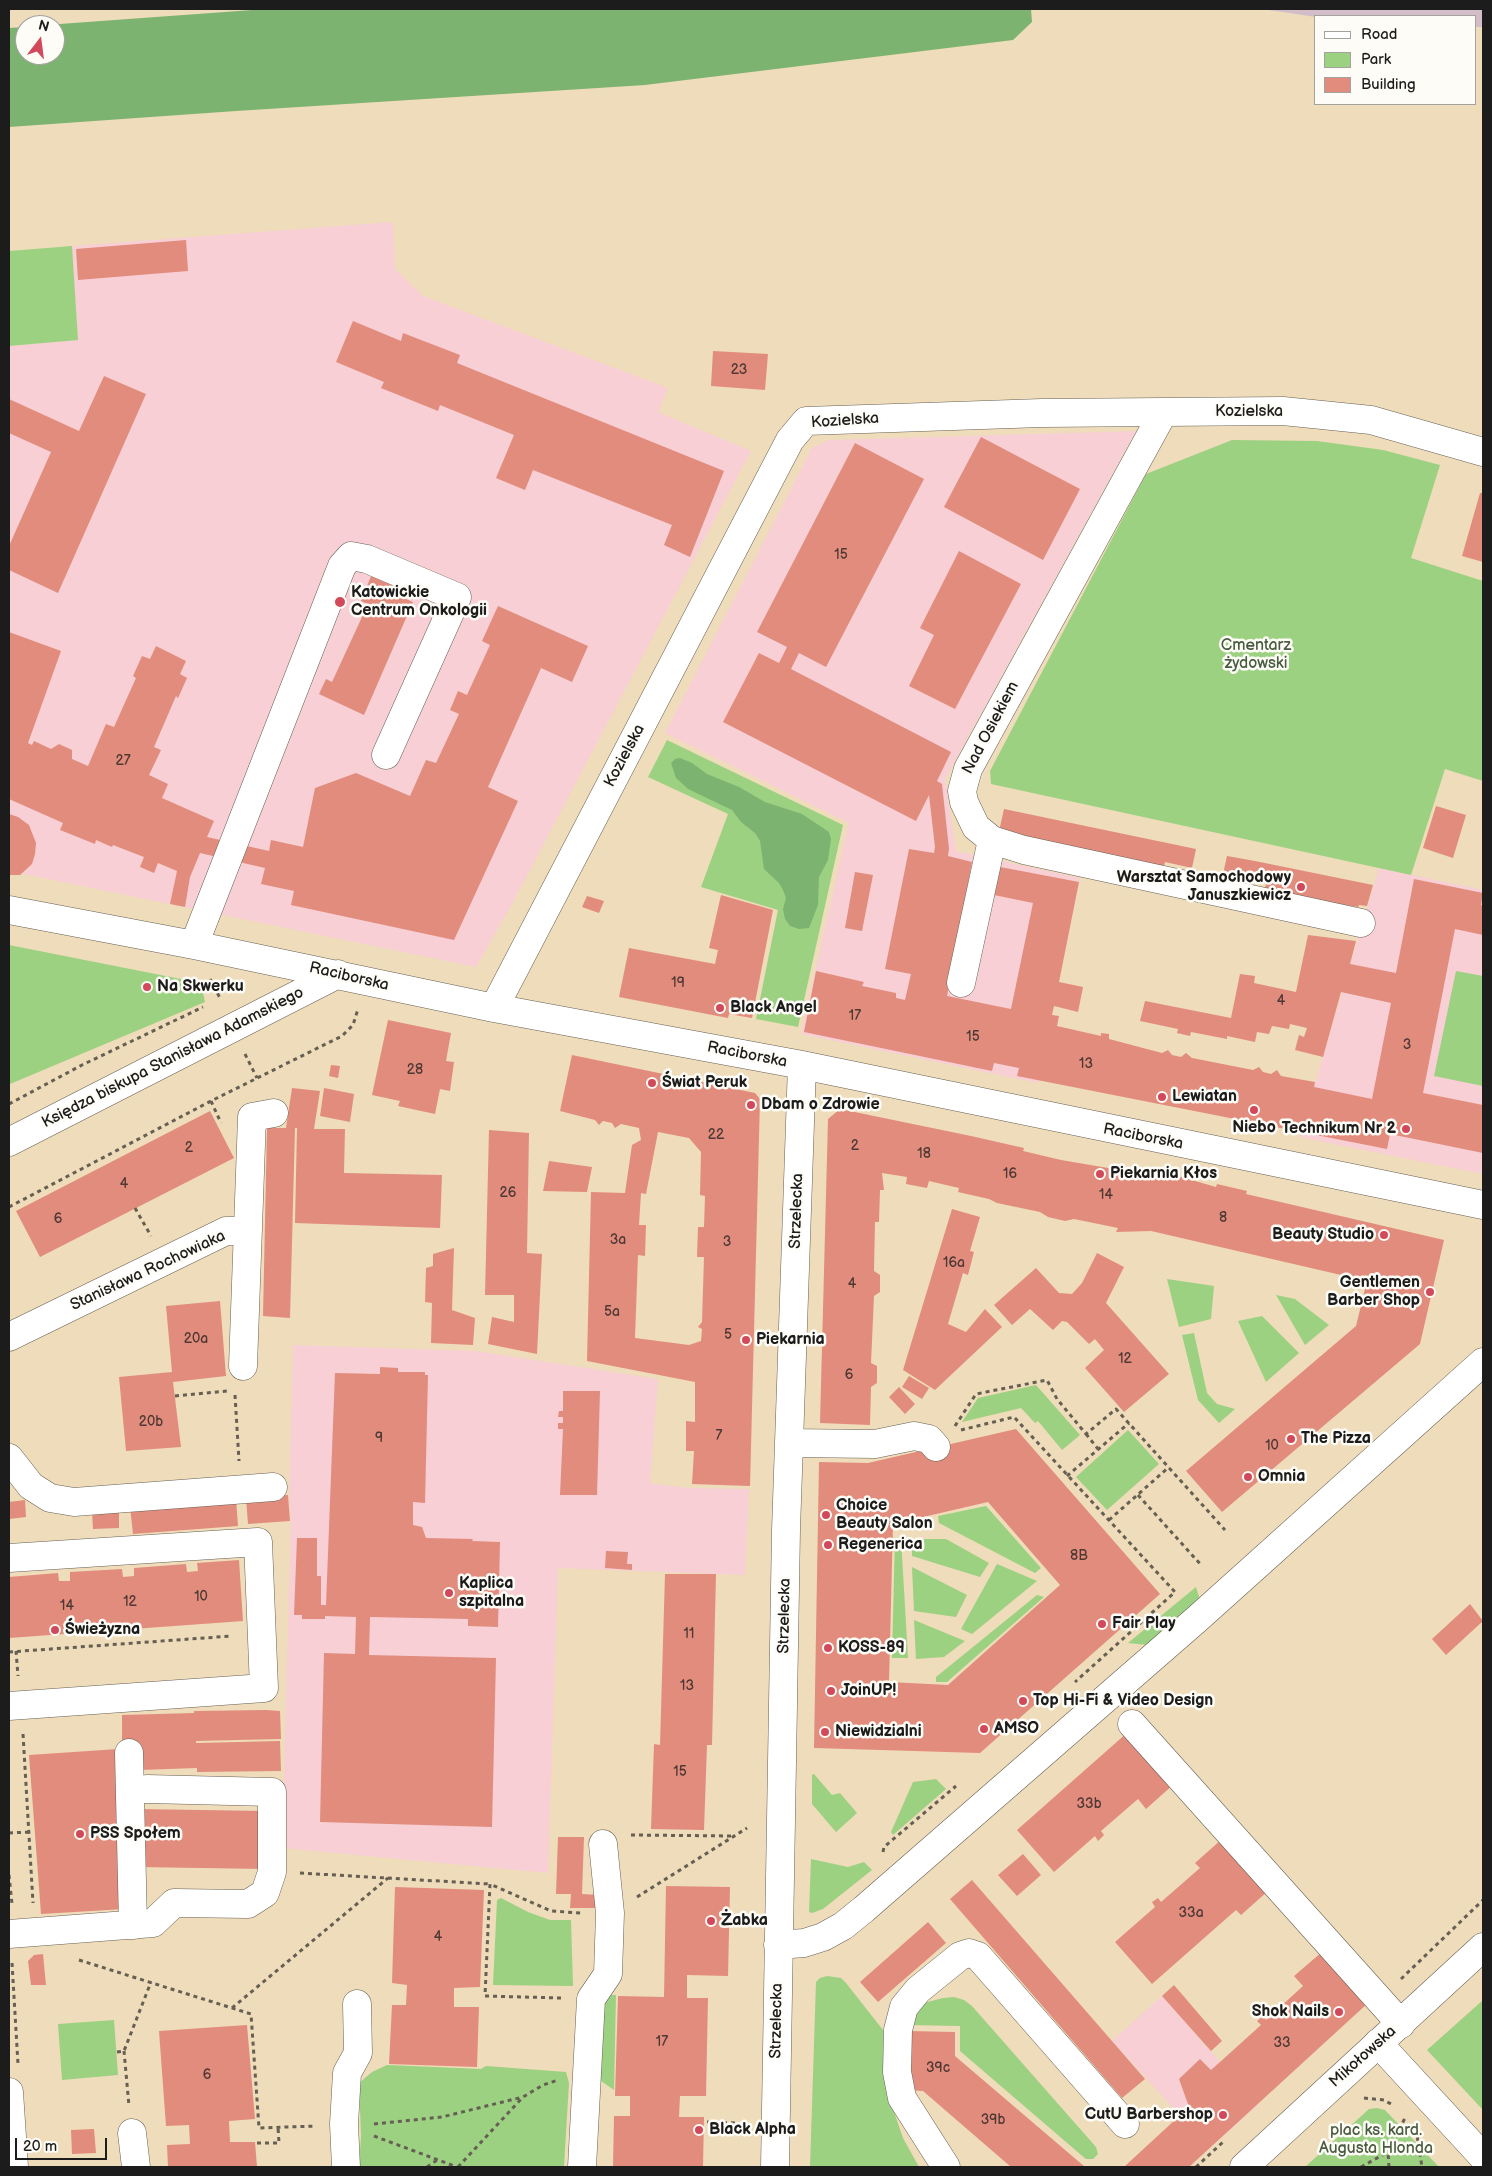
<!DOCTYPE html>
<html>
<head>
<meta charset="utf-8">
<style>
	body { margin:0 }
	#map { position:relative; width:1492px; height:2176px; overflow:hidden; background:#efdcba; font-family:"Balsamiq Sans",sans-serif }
	canvas { display:block }
	.frame { position:absolute; inset:0; border:10px solid #1c1c1c; pointer-events:none }
	.legend { position:absolute; left:1314px; top:15px; width:162px; height:90px; box-sizing:border-box; background:#fdfcf7; border:1px solid #a3a29f; margin:0; padding:6px 9px; list-style:none; font-size:15px; color:#1c1c1c }
	.legend li { display:flex; align-items:center; gap:10px; height:25px }
	.legend b { width:25px; border:1px solid #a3a29f }
	.north { position:absolute; left:15px; top:15px; width:50px; height:50px; box-sizing:border-box; background:#fdfcf7; border:1px solid #a3a29f; border-radius:50%; rotate:15deg; font-size:14px; font-weight:700; line-height:20px; text-align:center; color:#1c1c1c }
	.north::after { content:''; display:block; margin:auto; width:18px; height:22px; background:#d1495b; clip-path:polygon(50% 0,100% 100%,50% 72%,0 100%) }
	.scale { position:absolute; left:15px; top:2138px; width:92px; height:22px; box-sizing:border-box; border:2px solid #1c1c1c; border-top:0; padding-left:6px; font-size:15px; line-height:18px; white-space:nowrap; color:#1c1c1c; -webkit-text-stroke:4px #fdfcf7; paint-order:stroke }
</style>
</head>
<body>
<div id="map">
<canvas width="1492" height="2176"></canvas>
<div class="frame"></div>
<ul class="legend">
<li><b style="height:6px;background:#fff"></b>Road</li>
<li><b style="height:14px;background:#9cd182"></b>Park</li>
<li><b style="height:14px;background:#e28c7d"></b>Building</li>
</ul>
<div class="north">N</div>
<div class="scale">20 m</div>
</div>
<script>
const g = document.querySelector('canvas').getContext('2d');
g.lineJoin = 'round';
function paint(path, color) {
  g.fillStyle = color;
  g.fill(path, 'evenodd');
}
function poly(rows) {
  const path = new Path2D();
  for (const r of rows) {
    path.moveTo(r[0], r[1]);
    for (let i = 2; i < r.length; i += 2) path.lineTo(r[i], r[i + 1]);
  }
  return path;
}
function strokePath(path, color, width, dash) {
  g.strokeStyle = color;
  g.lineWidth = width;
  g.lineCap = dash ? 'butt' : 'round';
  g.setLineDash(dash || []);
  g.stroke(path);
}
function write(font, color, halo, rows, align = 'center') {
  g.font = font + ' "Balsamiq Sans",sans-serif';
  g.lineWidth = 5;
  g.setLineDash([]);
  g.textBaseline = 'middle';
  g.strokeStyle = halo;
  g.fillStyle = color;
  for (const [text, x, y, turn = 0] of rows) {
    g.save();
    g.translate(x, y);
    g.rotate((+turn || 0) * Math.PI / 180);
    g.textAlign = isNaN(turn) ? turn : align;
    if (halo) g.strokeText(text, 0, 0);
    g.fillText(text, 0, 0);
    g.restore();
  }
}
const built = poly([
	[393,222,395,269,423,296,668,388,658,412,751,451,512,904,476,967,9,871,9,346,78,340,72,246],
	[1136,431,945,779,956,851,1080,878,1038,1083,801,1034,849,823,665,733,812,448,828,440],
	[1379,868,1483,890,1483,1174,1299,1137],
	[293,1345,476,1351,658,1379,650,1483,687,1488,749,1489,745,1575,558,1568,548,1873,282,1848,291,1518,289,1502],
	[1162,1996,1258,2105,1210,2148,1112,2041]
]);
const industrial = poly([
	[1262,9,1483,9,1483,27,1476,27,1476,16,1316,17]
]);
const green = poly([
	[72,246,78,340,9,346,9,251],
	[1232,440,1317,441,1383,450,1440,465,1411,558,1483,581,1483,781,1445,769,1411,875,991,784,990,771,1146,474],
	[667,740,843,825,798,1027,756,1019,778,910,701,887,728,814,648,777],
	[9,945,201,983,205,1002,10,1084],
	[1456,971,1483,976,1483,1086,1434,1076],
	[1167,1279,1214,1286,1211,1319,1179,1327],
	[1276,1295,1295,1299,1329,1325,1305,1345],
	[1262,1316,1299,1353,1266,1382,1238,1321],
	[1194,1333,1207,1393,1217,1404,1235,1409,1219,1423,1198,1400,1182,1335],
	[1036,1385,1080,1435,1062,1450,1038,1421,1035,1423,1021,1408,962,1422,978,1398],
	[1128,1430,1159,1464,1107,1510,1076,1477],
	[986,1506,1041,1568,1035,1573,939,1523,938,1516],
	[895,1537,901,1538,908,1658,892,1658],
	[912,1539,946,1539,989,1563,980,1577,912,1556],
	[997,1564,1037,1581,972,1634,961,1629],
	[912,1567,967,1595,956,1617,914,1611],
	[1196,1587,1200,1600,1148,1645,1128,1643],
	[1037,1595,1044,1597,947,1682,936,1682,936,1677],
	[914,1620,965,1641,944,1657,916,1659],
	[814,1774,832,1795,840,1793,857,1813,836,1832,812,1804,812,1775],
	[936,1779,946,1789,893,1835,891,1832,913,1782],
	[811,1859,848,1867,864,1862,872,1870,823,1909,812,1913,809,1912],
	[501,1898,528,1912,550,1920,571,1920,573,1986,493,1985,497,1900],
	[827,1976,841,1978,846,1983,883,2030,884,2061,891,2103,903,2138,919,2167,810,2167,816,1982,820,1978],
	[611,1995,616,1995,614,2090,601,2081,598,2072,601,2007],
	[954,1997,964,2000,972,2006,1096,2147,1098,2154,1093,2159,1086,2159,1080,2154,960,2051,960,2026,908,2025,912,2016,924,2003,943,1998],
	[1483,2000,1483,2110,1427,2050],
	[114,2020,118,2075,62,2080,58,2024],
	[387,2065,481,2069,486,2066,566,2072,569,2083,564,2167,359,2167,361,2136,359,2083,372,2072],
	[1377,2108,1385,2110,1439,2167,1305,2167,1369,2109]
]);
const forest = poly([
	[266,9,1031,9,1032,22,1013,40,645,85,236,111,9,127,9,28,25,27,25,55,55,55,55,25,46,25],
	[680,758,692,763,707,774,739,787,765,802,802,814,829,832,831,839,828,860,819,877,818,905,809,928,799,929,790,926,785,919,783,909,786,898,783,890,779,883,764,869,760,841,755,833,741,822,732,810,688,789,676,778,671,763,675,759]
]);
const building = poly([
	[186,240,188,271,78,280,76,249],
	[353,321,401,341,403,333,460,355,457,363,724,471,690,557,664,545,672,525,533,470,525,490,496,478,514,435,440,405,438,411,381,388,384,382,336,362],
	[713,351,768,354,765,390,711,386],
	[104,376,146,394,58,593,9,570,9,546,51,452,9,433,9,399,79,431],
	[981,437,1080,489,1043,560,944,507],
	[855,443,924,479,826,667,799,653,791,669,951,752,937,781,942,784,949,849,948,856,972,862,947,996,1011,1009,1033,903,989,894,995,866,1079,882,1059,982,1083,987,1078,1012,1054,1006,1052,1015,1059,1016,1057,1026,1101,1036,1101,1033,1109,1034,1109,1039,1162,1053,1168,1050,1172,1055,1181,1057,1186,1053,1192,1058,1253,1070,1259,1067,1263,1072,1271,1074,1277,1070,1281,1076,1315,1082,1314,1087,1372,1099,1391,1003,1341,992,1323,1057,1295,1050,1299,1035,1304,1037,1307,1028,1290,1024,1289,1029,1272,1026,1269,1034,1257,1032,1255,1042,1227,1036,1227,1039,1191,1032,1190,1036,1177,1033,1178,1029,1140,1021,1145,1001,1231,1018,1240,974,1255,976,1254,983,1296,992,1308,935,1356,941,1350,964,1396,973,1414,879,1483,893,1481,905,1483,906,1483,935,1455,929,1423,1093,1483,1105,1483,1153,1390,1134,1387,1149,1017,1076,1019,1068,994,1063,992,1071,804,1032,816,971,864,982,862,986,896,993,896,998,905,1000,911,974,885,969,909,849,934,853,935,847,929,795,916,821,723,722,759,653,779,663,787,647,757,632],
	[1480,493,1483,493,1483,562,1462,556],
	[959,551,1021,584,955,709,909,686,934,635,920,628],
	[371,576,401,589,399,596,413,602,364,715,319,694,326,679,332,682,368,604,361,601],
	[498,606,588,646,572,682,541,668,488,787,518,801,454,940,291,905,294,891,261,884,265,868,200,853,190,877,185,907,170,904,177,871,158,863,154,873,140,867,144,857,113,845,112,847,96,840,95,844,60,830,63,823,9,799,9,632,61,651,28,743,32,745,34,741,51,749,59,744,72,750,72,759,88,766,106,724,114,727,136,678,133,676,142,656,150,659,156,646,186,661,180,674,187,678,178,698,176,696,154,747,161,750,149,775,168,784,162,798,214,821,207,837,269,851,271,840,303,847,315,788,356,773,410,796,426,760,436,763,459,714,450,710,458,691,467,695,490,645,482,641],
	[1436,806,1466,815,1453,858,1423,848],
	[1004,809,1196,849,1192,868,1165,862,1163,870,998,836],
	[9,814,18,817,29,825,36,843,35,854,32,864,20,875,9,875],
	[1227,856,1255,861,1373,885,1367,906,1359,905,1358,907,1264,892,1266,884,1223,874],
	[855,872,873,875,862,931,845,928],
	[721,895,773,910,752,1018,729,1014,728,1018,619,997,629,948,715,964,718,950,709,948],
	[587,896,604,901,599,913,582,907],
	[388,1020,451,1033,446,1061,454,1062,450,1091,440,1089,435,1114,398,1106,400,1101,372,1095],
	[572,1055,755,1093,760,1099,750,1486,692,1484,694,1451,686,1451,686,1421,695,1422,695,1382,587,1361,591,1192,625,1193,632,1145,641,1140,639,1128,621,1124,615,1128,612,1123,603,1121,599,1125,595,1120,560,1111],
	[658,1132,689,1138,701,1152,700,1195,705,1196,704,1227,698,1227,697,1257,704,1257,702,1322,698,1327,702,1329,701,1341,689,1345,635,1338,638,1255,645,1256,646,1225,639,1225,641,1193,646,1194],
	[331,1065,340,1066,338,1078,329,1076],
	[292,1088,320,1091,314,1129,345,1129,344,1173,442,1175,440,1228,295,1223,297,1128,295,1128,290,1318,263,1316,267,1128,286,1128],
	[324,1088,354,1094,350,1122,320,1116],
	[840,1109,971,1136,1024,1148,1023,1151,1061,1160,1114,1169,1115,1166,1164,1172,1216,1187,1217,1184,1247,1191,1246,1194,1444,1240,1420,1344,1222,1512,1186,1471,1356,1326,1367,1281,1151,1231,1116,1232,1118,1228,1074,1219,1065,1221,1048,1217,1040,1212,997,1203,989,1199,958,1192,959,1188,929,1181,927,1188,906,1184,907,1177,882,1173,884,1190,880,1190,879,1222,875,1222,874,1271,880,1275,880,1292,874,1296,871,1363,877,1366,877,1383,871,1387,870,1425,820,1423,828,1119],
	[210,1111,234,1158,40,1257,16,1211],
	[489,1130,529,1133,527,1253,542,1254,537,1354,488,1344,492,1317,514,1322,514,1295,485,1295],
	[549,1161,592,1167,587,1192,543,1191],
	[952,1209,980,1217,970,1251,974,1252,968,1275,963,1273,948,1324,966,1332,985,1309,1002,1327,935,1390,903,1370],
	[454,1248,452,1310,475,1318,473,1345,431,1343,432,1303,425,1302,426,1268,433,1266,433,1254],
	[1097,1253,1124,1267,1106,1303,1169,1374,1124,1412,1085,1368,1104,1350,1095,1339,1089,1344,1067,1322,1062,1321,1053,1330,1030,1309,1012,1325,994,1305,1036,1268,1059,1293,1072,1294,1082,1283],
	[220,1301,226,1376,173,1382,181,1447,126,1451,119,1377,172,1372,166,1306],
	[380,1367,398,1368,398,1372,425,1372,425,1375,428,1375,425,1503,413,1502,413,1525,422,1527,426,1538,473,1539,472,1541,500,1542,498,1627,468,1626,468,1619,370,1617,369,1655,496,1658,492,1827,320,1822,324,1653,355,1654,356,1617,325,1616,325,1619,302,1619,302,1615,294,1615,297,1538,317,1538,317,1576,321,1576,321,1605,326,1605,335,1373,380,1374],
	[909,1376,929,1388,922,1399,902,1387],
	[899,1387,915,1404,905,1414,889,1397],
	[563,1391,600,1391,597,1495,560,1495,563,1429,558,1429,558,1423,563,1423,563,1417,558,1417,559,1411,563,1411],
	[1016,1429,1160,1594,980,1753,814,1748,819,1462,868,1463],
	[988,1502,1060,1585,948,1685,889,1682,893,1524],
	[288,1495,290,1521,248,1524,246,1498],
	[236,1499,238,1526,133,1534,130,1507],
	[25,1500,26,1517,9,1519,9,1502],
	[119,1510,119,1528,93,1529,92,1511],
	[606,1551,628,1552,627,1564,632,1564,632,1570,605,1568],
	[239,1560,243,1621,9,1638,9,1577,58,1573,59,1581,70,1581,70,1572,122,1569,123,1577,134,1576,134,1568,186,1564,187,1572,198,1571,197,1563],
	[665,1574,716,1574,712,1745,707,1745,704,1830,651,1829,654,1744,660,1745],
	[1470,1604,1483,1621,1446,1655,1432,1639],
	[266,1710,280,1711,281,1739,196,1741,196,1743,280,1741,281,1771,197,1772,197,1768,140,1770,139,1743,122,1743,122,1715,194,1713,194,1711],
	[1128,1732,1174,1784,1146,1809,1138,1799,1101,1831,1104,1835,1098,1841,1095,1836,1054,1872,1017,1830],
	[118,1749,125,1909,41,1914,29,1755],
	[138,1809,265,1811,264,1869,137,1867],
	[558,1837,584,1837,582,1894,598,1895,597,1908,570,1908,571,1894,556,1894],
	[1222,1839,1268,1891,1241,1915,1236,1910,1152,1984,1115,1942,1155,1907,1152,1902,1158,1898,1161,1902,1200,1868,1195,1863],
	[1023,1854,1041,1875,1017,1896,998,1875],
	[972,1880,1145,2079,1122,2098,950,1899],
	[666,1886,730,1887,728,1976,687,1975,687,1998,708,1998,706,2096,680,2096,679,2117,704,2117,703,2167,613,2167,614,2116,630,2116,630,2096,615,2096,618,1996,664,1997],
	[395,1887,484,1890,480,1987,454,1988,454,2007,479,2007,477,2067,389,2064,392,2005,406,2005,407,1985,392,1983],
	[928,1922,946,1943,878,2002,860,1982],
	[1322,1952,1368,2003,1189,2167,1125,2166,1189,2107,1179,2079,1200,2059,1211,2070,1220,2062,1261,2025,1257,2021,1263,2016,1266,2020,1303,1986,1294,1976],
	[43,1954,46,1985,31,1985,28,1961,34,1955],
	[1174,1985,1222,2041,1211,2051,1162,1996],
	[247,2025,255,2119,229,2121,230,2142,255,2142,257,2167,168,2167,167,2145,190,2144,189,2125,166,2126,159,2031],
	[908,2031,955,2032,955,2056,1085,2167,1011,2167,923,2091,906,2090],
	[94,2129,96,2153,72,2154,71,2130]
]);
const path = poly([
	[210,979,221,1000],
	[245,1054,257,1078],
	[211,1101,221,1123],
	[9,1104,82,1065,203,1007],
	[9,1207,211,1101,342,1036,353,1025,358,1009],
	[135,1208,151,1236],
	[235,1395,239,1461],
	[175,1396,227,1391],
	[955,1426,976,1394,1047,1380,1057,1399,1086,1434,1116,1409,1225,1530],
	[961,1430,1014,1417,1175,1592,1075,1682],
	[1086,1434,1098,1449],
	[1067,1476,1129,1423],
	[1138,1495,1202,1566],
	[1109,1520,1169,1467],
	[16,1651,18,1676],
	[9,1652,232,1636],
	[23,1734,33,1903],
	[9,1833,29,1832],
	[631,1835,734,1836],
	[883,1852,884,1847,956,1786],
	[300,1873,490,1884],
	[9,1875,12,1904],
	[637,1897,747,1828],
	[79,1960,251,2014,259,2128,316,2126],
	[12,1963,18,2064],
	[1401,1979,1483,1900],
	[561,1998,485,1996,490,1884,551,1911,581,1913],
	[232,2008,388,1878],
	[124,2051,129,2106],
	[117,2052,124,2051,151,1982],
	[1364,2098,1384,2100,1391,2104],
	[707,2122,739,2123],
	[374,2124,442,2117,523,2097],
	[1416,2129,1422,2167],
	[374,2136,457,2167],
	[257,2143,279,2143,278,2127],
	[427,2167,437,2160],
	[458,2167,523,2097,543,2085,558,2080],
	[1196,2167,1223,2142],
	[1361,2167,1388,2152],
	[1389,2167,1388,2152,1405,2118]
]);
const minor = poly([
	[1163,413,968,769,962,791,964,802,976,827,992,840,1024,850,1361,923],
	[9,910,194,945,494,1008,802,1065,1483,1205],
	[194,945,342,566,351,556,367,559,457,597,386,755],
	[961,983,992,840],
	[494,1008,790,440,806,421,1042,413,1283,411,1371,420,1483,452],
	[9,1142,338,974],
	[9,1337,226,1231,248,1231],
	[243,1366,252,1117,274,1113],
	[789,1443,875,1444,914,1436,929,1439,936,1447],
	[9,1458,31,1486,50,1498,74,1502,273,1487],
	[9,1558,258,1542,264,1688,9,1706],
	[1132,1724,1401,2024],
	[129,1753,133,1925],
	[9,1934,153,1923,174,1903,248,1904,265,1893,272,1872,272,1792,147,1789],
	[778,1945,804,1943,823,1937,843,1926,864,1909,1197,1619,1483,1362],
	[1378,2043,1483,2157],
	[9,2092,14,2167],
	[132,2133,136,2167],
	[346,2167,344,2124,347,2073,358,2053,357,2004],
	[582,2167,591,1999,608,1974,610,1913,603,1844],
	[775,2167,786,1530,802,1065],
	[946,2167,902,2098,897,2072,898,2030,904,2007,918,1990,960,1956,969,1953,978,1956,1125,2124]
]);
const major = poly([
	[1244,2167,1483,1947]
]);
const markers = [
	[340,602,6,"#d1495b"],
	[1301,887,5,"#d1495b"],
	[147,987,5,"#d1495b"],
	[720,1008,5,"#d1495b"],
	[652,1083,5,"#d1495b"],
	[1162,1097,5,"#d1495b"],
	[751,1105,5,"#d1495b"],
	[1254,1110,5,"#d1495b"],
	[1406,1129,5,"#d1495b"],
	[1100,1174,5,"#d1495b"],
	[1384,1235,5,"#d1495b"],
	[1430,1292,5,"#d1495b"],
	[746,1340,5,"#d1495b"],
	[1291,1439,5,"#d1495b"],
	[1248,1477,5,"#d1495b"],
	[826,1515,5,"#d1495b"],
	[828,1545,5,"#d1495b"],
	[449,1593,5,"#d1495b"],
	[1102,1624,5,"#d1495b"],
	[55,1630,5,"#d1495b"],
	[828,1648,5,"#d1495b"],
	[831,1691,5,"#d1495b"],
	[1023,1701,5,"#d1495b"],
	[984,1729,5,"#d1495b"],
	[825,1732,5,"#d1495b"],
	[80,1834,5,"#d1495b"],
	[711,1921,5,"#d1495b"],
	[1339,2012,5,"#d1495b"],
	[1223,2115,5,"#d1495b"],
	[699,2130,5,"#d1495b"]
];
const numberNames = [
	["23",739,370],
	["15",841,555],
	["27",123,761],
	["19",678,983],
	["4",1281,1001],
	["17",855,1016],
	["15",973,1037],
	["3",1407,1045],
	["13",1086,1064],
	["28",415,1070],
	["22",716,1135],
	["2",855,1146],
	["2",189,1148],
	["18",924,1154],
	["16",1010,1174],
	["4",124,1184],
	["26",508,1193],
	["14",1106,1195],
	["8",1223,1218],
	["6",58,1219],
	["3a",618,1240],
	["3",727,1242],
	["16a",954,1263],
	["4",852,1284],
	["5a",612,1312],
	["5",728,1335],
	["20a",196,1339],
	["12",1125,1359],
	["6",849,1375],
	["20b",151,1422],
	["7",719,1436],
	["9",379,1438],
	["10",1272,1446],
	["8B",1079,1556],
	["10",201,1597],
	["12",130,1602],
	["14",67,1606],
	["11",689,1634],
	["13",687,1686],
	["15",680,1772],
	["33b",1089,1804],
	["33a",1191,1913],
	["4",438,1937],
	["17",662,2042],
	["33",1282,2043],
	["39c",938,2068],
	["6",207,2075],
	["39b",993,2120]
];
const streetNames = [
	["Kozielska",1249,412],
	["Kozielska",845,421,-4],
	["Nad Osiekiem",991,728,-62],
	["Kozielska",625,756,-62],
	["Raciborska",349,977,13],
	["Raciborska",747,1055,11],
	["Księdza biskupa Stanisława Adamskiego",173,1058,-27],
	["Raciborska",1143,1137,11],
	["Strzelecka",797,1211,-88],
	["Stanisława Rochowiaka",148,1271,-25],
	["Strzelecka",785,1616,-89],
	["Strzelecka",777,2021,-89],
	["Mikołowska",1363,2057,-42]
];
const poiNames = [
	["Katowickie",351,593],
	["Centrum Onkologii",351,611],
	["Warsztat Samochodowy",1291,878,"right"],
	["Januszkiewicz",1291,896,"right"],
	["Na Skwerku",157,987],
	["Black Angel",730,1008],
	["Świat Peruk",662,1083],
	["Lewiatan",1172,1097],
	["Dbam o Zdrowie",761,1105],
	["Niebo",1254,1128,"center"],
	["Technikum Nr 2",1396,1129,"right"],
	["Piekarnia Kłos",1110,1174],
	["Beauty Studio",1374,1235,"right"],
	["Gentlemen",1420,1283,"right"],
	["Barber Shop",1420,1301,"right"],
	["Piekarnia",756,1340],
	["The Pizza",1301,1439],
	["Omnia",1258,1477],
	["Choice",836,1506],
	["Beauty Salon",836,1524],
	["Regenerica",838,1545],
	["Kaplica",459,1584],
	["szpitalna",459,1602],
	["Fair Play",1112,1624],
	["Świeżyzna",65,1630],
	["KOSS-89",838,1648],
	["JoinUP!",841,1691],
	["Top Hi-Fi & Video Design",1033,1701],
	["AMSO",994,1729],
	["Niewidzialni",835,1732],
	["PSS Społem",90,1834],
	["Żabka",721,1921],
	["Shok Nails",1329,2012,"right"],
	["CutU Barbershop",1213,2115,"right"],
	["Black Alpha",709,2130]
];
const parkNames = [
	["Cmentarz",1256,646],
	["żydowski",1256,664],
	["plac ks. kard.",1376,2131],
	["Augusta Hlonda",1376,2149]
];
paint(built, '#f7cfd4');
paint(industrial, '#d2bdc8');
paint(green, '#9cd182');
paint(forest, '#7db370');
paint(building, '#e28c7d');
strokePath(minor, '#665f53', 29);
strokePath(major, '#665f53', 29);
strokePath(path, '#665f53', 3, [4, 4]);
strokePath(minor, '#fff', 28);
strokePath(major, '#fff', 28);
for (const [x, y, r, color] of markers) {
  const dot = new Path2D();
  dot.arc(x, y, r, 0, 2 * Math.PI);
  g.fillStyle = color;
  g.fill(dot);
  strokePath(dot, '#fdfcf7', 2);
}
write('14px', '#4e3834', null, numberNames);
write('16px', '#1c1c1c', '#fdfcf7', streetNames);
write('bold 16px', '#1c1c1c', '#fdfcf7', poiNames, 'left');
write('16px', '#495b40', '#fdfcf7', parkNames);
</script>
</body>
</html>
